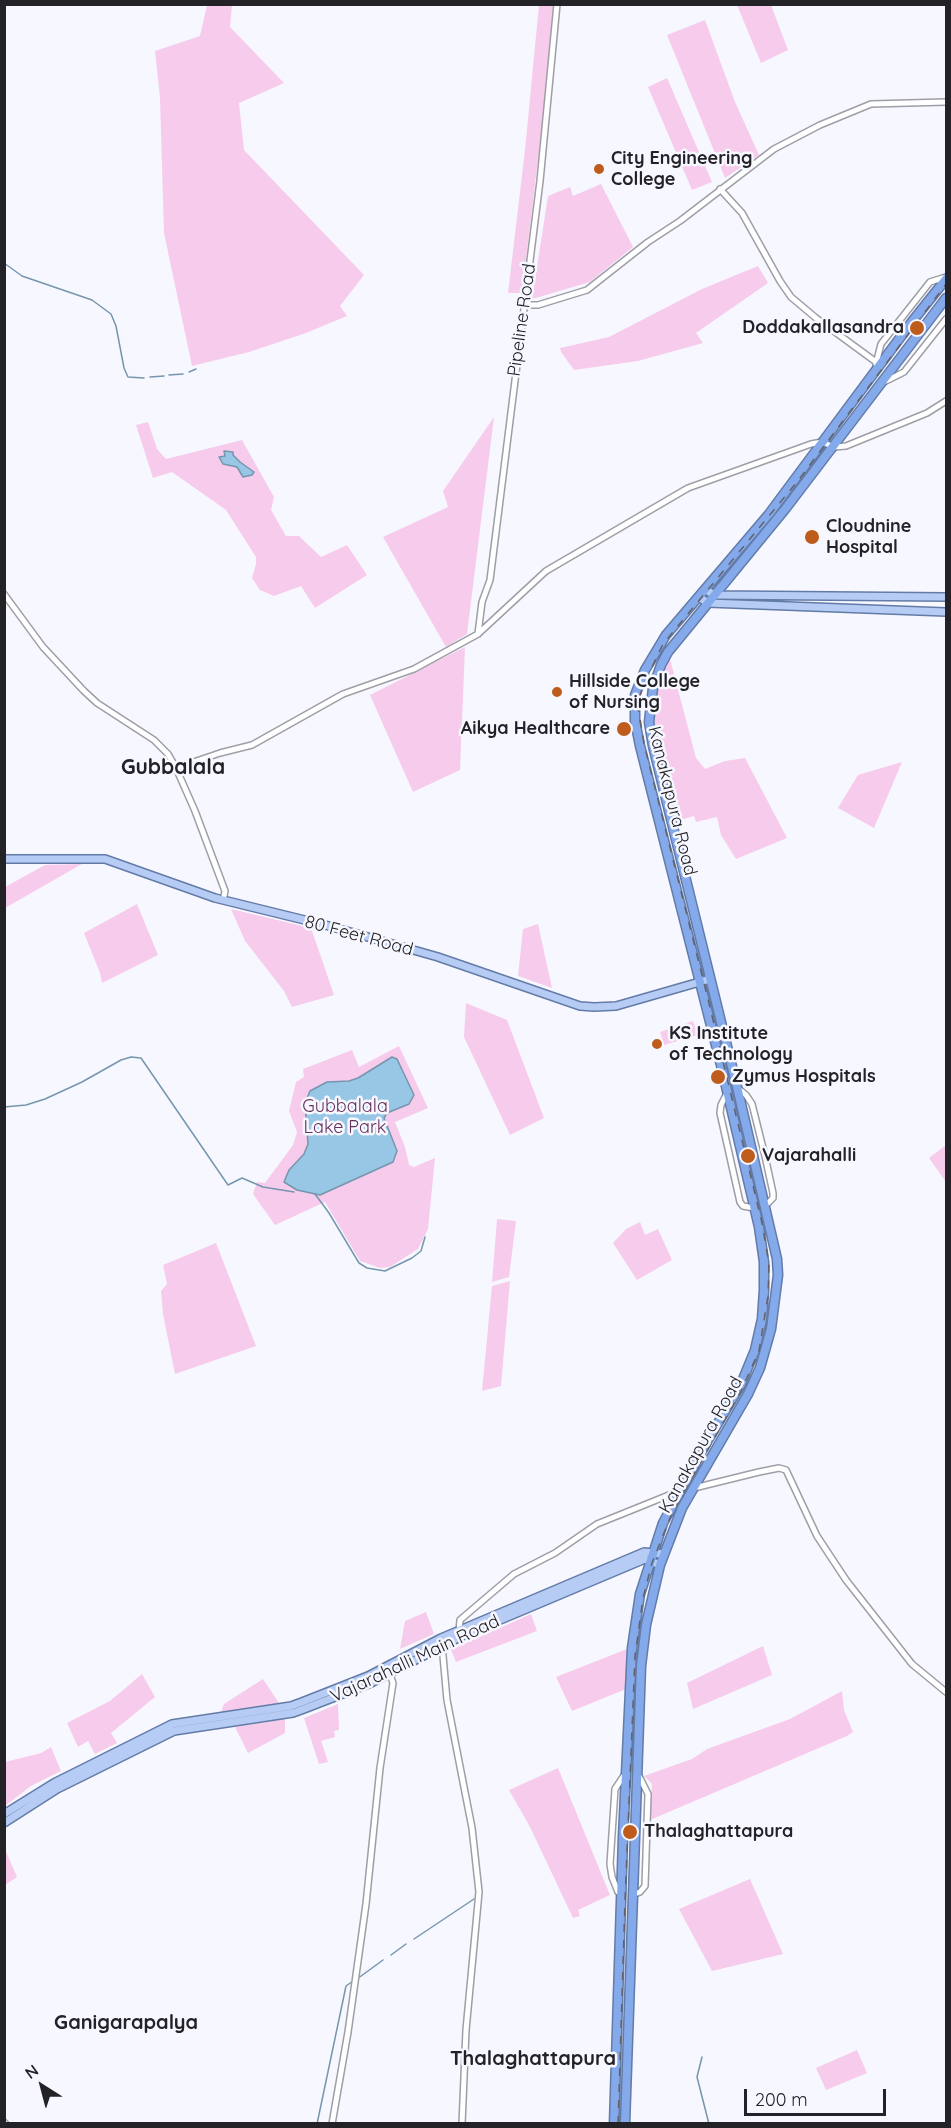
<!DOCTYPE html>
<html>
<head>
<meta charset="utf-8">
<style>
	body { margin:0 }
	#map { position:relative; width:951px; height:2128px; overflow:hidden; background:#f7f7ff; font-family:Quicksand,sans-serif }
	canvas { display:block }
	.frame { position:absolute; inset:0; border:6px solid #232327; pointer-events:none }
	.north { position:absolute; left:12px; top:2056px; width:60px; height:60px; -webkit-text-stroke:4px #f7f7ff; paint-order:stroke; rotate:324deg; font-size:16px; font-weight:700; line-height:24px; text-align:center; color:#232327 }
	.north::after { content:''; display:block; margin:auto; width:21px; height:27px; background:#232327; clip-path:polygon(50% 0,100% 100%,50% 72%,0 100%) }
	.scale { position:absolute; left:744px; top:2089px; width:142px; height:27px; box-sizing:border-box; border:3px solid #232327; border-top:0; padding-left:8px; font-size:18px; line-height:21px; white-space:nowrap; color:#232327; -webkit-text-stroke:4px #f7f7ff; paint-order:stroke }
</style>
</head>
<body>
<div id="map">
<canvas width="951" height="2128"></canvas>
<div class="frame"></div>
<div class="north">N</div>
<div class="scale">200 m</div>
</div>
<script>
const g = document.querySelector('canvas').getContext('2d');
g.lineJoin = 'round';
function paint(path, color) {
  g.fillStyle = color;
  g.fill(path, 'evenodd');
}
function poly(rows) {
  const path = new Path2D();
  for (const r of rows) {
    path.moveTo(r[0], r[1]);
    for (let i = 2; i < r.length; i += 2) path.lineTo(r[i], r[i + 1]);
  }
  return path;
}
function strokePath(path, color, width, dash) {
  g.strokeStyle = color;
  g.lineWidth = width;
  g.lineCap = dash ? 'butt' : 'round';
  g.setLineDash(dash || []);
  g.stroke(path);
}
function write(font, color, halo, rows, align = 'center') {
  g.font = font + ' Quicksand,sans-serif';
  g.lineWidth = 5;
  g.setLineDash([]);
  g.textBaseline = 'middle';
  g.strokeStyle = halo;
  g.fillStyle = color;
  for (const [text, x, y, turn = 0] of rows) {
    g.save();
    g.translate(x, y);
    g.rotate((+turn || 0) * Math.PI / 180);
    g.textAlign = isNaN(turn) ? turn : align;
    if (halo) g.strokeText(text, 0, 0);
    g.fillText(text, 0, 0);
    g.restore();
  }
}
const green = poly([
	[207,5,232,5,230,27,284,83,239,103,244,150,364,275,340,306,347,316,306,333,249,352,192,366,164,233,160,98,155,51,200,36],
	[539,5,553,5,548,75,522,293,508,293,525,150],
	[737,5,771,5,788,50,761,63],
	[705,20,735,102,759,155,725,178,667,35],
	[667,78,712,182,692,190,648,87],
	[601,184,633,247,590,282,532,299,548,196,570,187,573,196],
	[758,266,768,283,696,333,703,343,638,361,574,370,561,352,560,348,609,337,702,289],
	[494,417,467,634,446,647,383,537,448,507,443,491],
	[148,422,157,449,166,459,242,440,274,497,271,510,286,536,299,536,321,557,347,545,367,575,315,608,301,586,274,596,260,590,252,578,256,564,256,557,226,510,172,472,153,478,136,425],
	[465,647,460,770,413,792,370,695],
	[669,655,696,758,705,769,725,761,745,758,787,838,736,859,721,835,717,817,696,822,694,816,677,821,653,725,654,701,659,680],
	[902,762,874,828,838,808,858,775],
	[82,864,5,908,5,887,45,865],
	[137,904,158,955,102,983,100,973,84,933],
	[231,909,311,928,334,995,292,1007,284,991,245,941],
	[538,924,552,988,518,976,523,929],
	[466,1003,507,1020,544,1118,510,1135,464,1037],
	[693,1021,698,1035,664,1045,660,1032],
	[399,1046,428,1108,395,1122,405,1147,409,1165,414,1167,435,1158,428,1229,418,1249,390,1267,380,1268,360,1261,325,1202,275,1225,253,1194,257,1182,265,1183,293,1145,297,1132,289,1111,296,1082,304,1077,303,1069,352,1050,359,1067],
	[946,1145,946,1182,929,1158],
	[497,1219,516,1221,509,1277,492,1282],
	[640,1222,645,1235,658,1229,672,1260,637,1280,613,1243,626,1229],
	[216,1243,256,1346,175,1374,163,1314,161,1291,167,1284,163,1265],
	[510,1281,501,1386,482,1391,492,1286],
	[426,1612,434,1634,400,1649,405,1621],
	[531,1614,537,1631,456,1662,451,1650],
	[763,1646,772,1675,693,1709,687,1683],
	[627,1649,626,1689,572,1711,556,1677],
	[142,1674,155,1697,111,1733,117,1743,95,1754,88,1741,78,1747,67,1723,110,1701],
	[263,1679,279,1703,221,1712,224,1704],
	[842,1691,844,1710,853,1732,847,1736,650,1820,652,1784,644,1776,692,1759,707,1749,790,1719],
	[338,1704,339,1730,334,1731,335,1737,321,1741,328,1762,319,1764,304,1718],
	[285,1719,285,1733,248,1753,235,1727],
	[51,1747,61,1771,31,1786,5,1806,5,1762,41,1753],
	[558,1768,610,1895,578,1910,580,1916,573,1918,530,1827,509,1790],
	[4,1847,17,1877,5,1885,4,1885],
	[750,1879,783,1954,712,1971,679,1909],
	[857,2050,867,2073,826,2090,816,2068]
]);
const water = poly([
	[224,451,233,452,233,455,240,462,254,472,252,475,243,477,237,467,223,464,219,457,225,456,224,451],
	[392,1057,397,1059,414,1095,409,1104,387,1113,384,1118,397,1151,393,1162,320,1195,297,1190,284,1182,289,1170,304,1154,308,1144,305,1103,310,1091,327,1082,349,1081,358,1078,392,1057]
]);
const stream = poly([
	[4,263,22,276,92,300,111,314,116,326,124,368,128,377,144,378],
	[189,372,196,369],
	[169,375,183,374],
	[150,377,164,376],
	[4,1107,26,1105,45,1099,82,1082,121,1060,131,1057,141,1058,228,1185,242,1178,263,1187,294,1192],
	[315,1194,329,1213,359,1263,367,1268,385,1271,412,1258,421,1251,425,1237],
	[414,1939,474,1899],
	[391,1955,406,1944],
	[357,1979,383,1960],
	[702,2057,697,2077,709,2124],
	[317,2124,346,1986,353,1981]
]);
const minor = poly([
	[720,189,742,213,780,281,791,297,816,318,876,362],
	[525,301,530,305,538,305,587,290,648,242,680,221,774,149,820,125,871,104,946,102],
	[876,364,881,344,930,282,946,277],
	[886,381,904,372,946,319],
	[4,594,43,647,84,691,97,703,154,740,168,754,176,768,195,811,225,891,224,896],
	[478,634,482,602,490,580,540,181,557,4],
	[176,768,220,753,252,745,343,694,414,669,478,634,546,571,688,488,811,444,822,442,834,447,846,446,927,413,946,401],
	[738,1091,740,1090,746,1095,752,1104,765,1156,773,1193,773,1198,765,1206],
	[727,1093,721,1105,720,1113,740,1202,743,1206,754,1208],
	[694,1488,759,1472,779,1468,786,1470,817,1536,846,1580,912,1664,946,1692],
	[459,1632,460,1620,514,1574,555,1553,597,1524,679,1491],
	[442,1645,447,1700,472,1828,479,1892,466,2030,462,2124],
	[620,1893,618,1892,612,1877,610,1864,615,1789,625,1774],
	[632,1895,640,1892,645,1886,648,1794,639,1776],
	[4,2122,6,2124],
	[332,2124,348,2032,366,1904,380,1768,393,1683,389,1672]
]);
const major = poly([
	[705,589,714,595,946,597],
	[699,597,708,603,946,612],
	[4,859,105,859,215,898,329,926,438,957,580,1006,594,1007,616,1006,710,979],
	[4,1814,54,1783,172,1724,291,1706,302,1702,368,1676,441,1638,644,1552,663,1554],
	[4,1823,57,1789,174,1731,293,1713,304,1709,371,1683,460,1637,645,1559,660,1565]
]);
const highway = poly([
	[614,2124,623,1837,632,1648,640,1594,663,1523,705,1445,741,1384,755,1350,762,1319,764,1290,764,1262,759,1227,721,1065,640,746,635,721,635,695,645,670,666,635,769,514,911,323,946,279],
	[625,2124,639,1723,641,1666,646,1625,660,1565,682,1508,748,1394,760,1368,771,1329,778,1275,777,1259,738,1091,653,746,649,722,653,688,661,665,668,652,786,508,946,298]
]);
const rail = poly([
	[618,2124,625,1901,635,1656,643,1598,652,1563,672,1513,741,1391,759,1351,768,1296,769,1264,762,1223,706,991,644,744,639,712,639,699,643,686,663,644,797,482,946,284]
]);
const markers = [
	[599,169,6,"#bd5c1b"],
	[917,328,8,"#bd5c1b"],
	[812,537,8,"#bd5c1b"],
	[557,692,6,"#bd5c1b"],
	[624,729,8,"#bd5c1b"],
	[657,1044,6,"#bd5c1b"],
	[718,1077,8,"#bd5c1b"],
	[748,1156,8,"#bd5c1b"],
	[630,1832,8,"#bd5c1b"]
];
const poiNames = [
	["City Engineering",611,159],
	["College",611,180],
	["Doddakallasandra",904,328,"right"],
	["Cloudnine",826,527],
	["Hospital",826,548],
	["Hillside College",569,682],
	["of Nursing",569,703],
	["Aikya Healthcare",610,729,"right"],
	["KS Institute",669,1034],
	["of Technology",669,1055],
	["Zymus Hospitals",732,1077],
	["Vajarahalli",762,1156],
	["Thalaghattapura",644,1832]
];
const streetNames = [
	["Pipeline Road",522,320,-82],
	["Kanakapura Road",672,801,76],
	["80 Feet Road",359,936,15],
	["Kanakapura Road",701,1445,-61],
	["Vajarahalli Main Road",415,1659,-25]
];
const parkNames = [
	["Gubbalala",345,1107],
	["Lake Park",345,1128]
];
const neighbourhoodNames = [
	["Ganigarapalya",126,2023],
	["Thalaghattapura",533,2059]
];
const quarterNames = [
	["Gubbalala",173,768]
];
paint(green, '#f7cbec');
paint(water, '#98c7e6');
strokePath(water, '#7596ad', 1.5);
strokePath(stream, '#7596ad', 1.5);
strokePath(minor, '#9e9ea6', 8);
strokePath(major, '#637ba7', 10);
strokePath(highway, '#637ba7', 11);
strokePath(minor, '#fff', 5);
strokePath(major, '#b6ccf4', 7);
strokePath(highway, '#85aaec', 8);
strokePath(rail, '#626268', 1.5, [8, 8]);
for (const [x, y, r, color] of markers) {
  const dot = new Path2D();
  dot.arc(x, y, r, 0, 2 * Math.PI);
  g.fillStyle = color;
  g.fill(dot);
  strokePath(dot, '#f7f7ff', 2);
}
write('bold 18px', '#232327', '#f7f7ff', poiNames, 'left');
write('18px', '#232327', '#f7f7ff', streetNames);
write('18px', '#642f5a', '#f7f7ff', parkNames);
write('bold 20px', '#232327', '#f7f7ff', neighbourhoodNames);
write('bold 21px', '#232327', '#f7f7ff', quarterNames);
</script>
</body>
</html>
